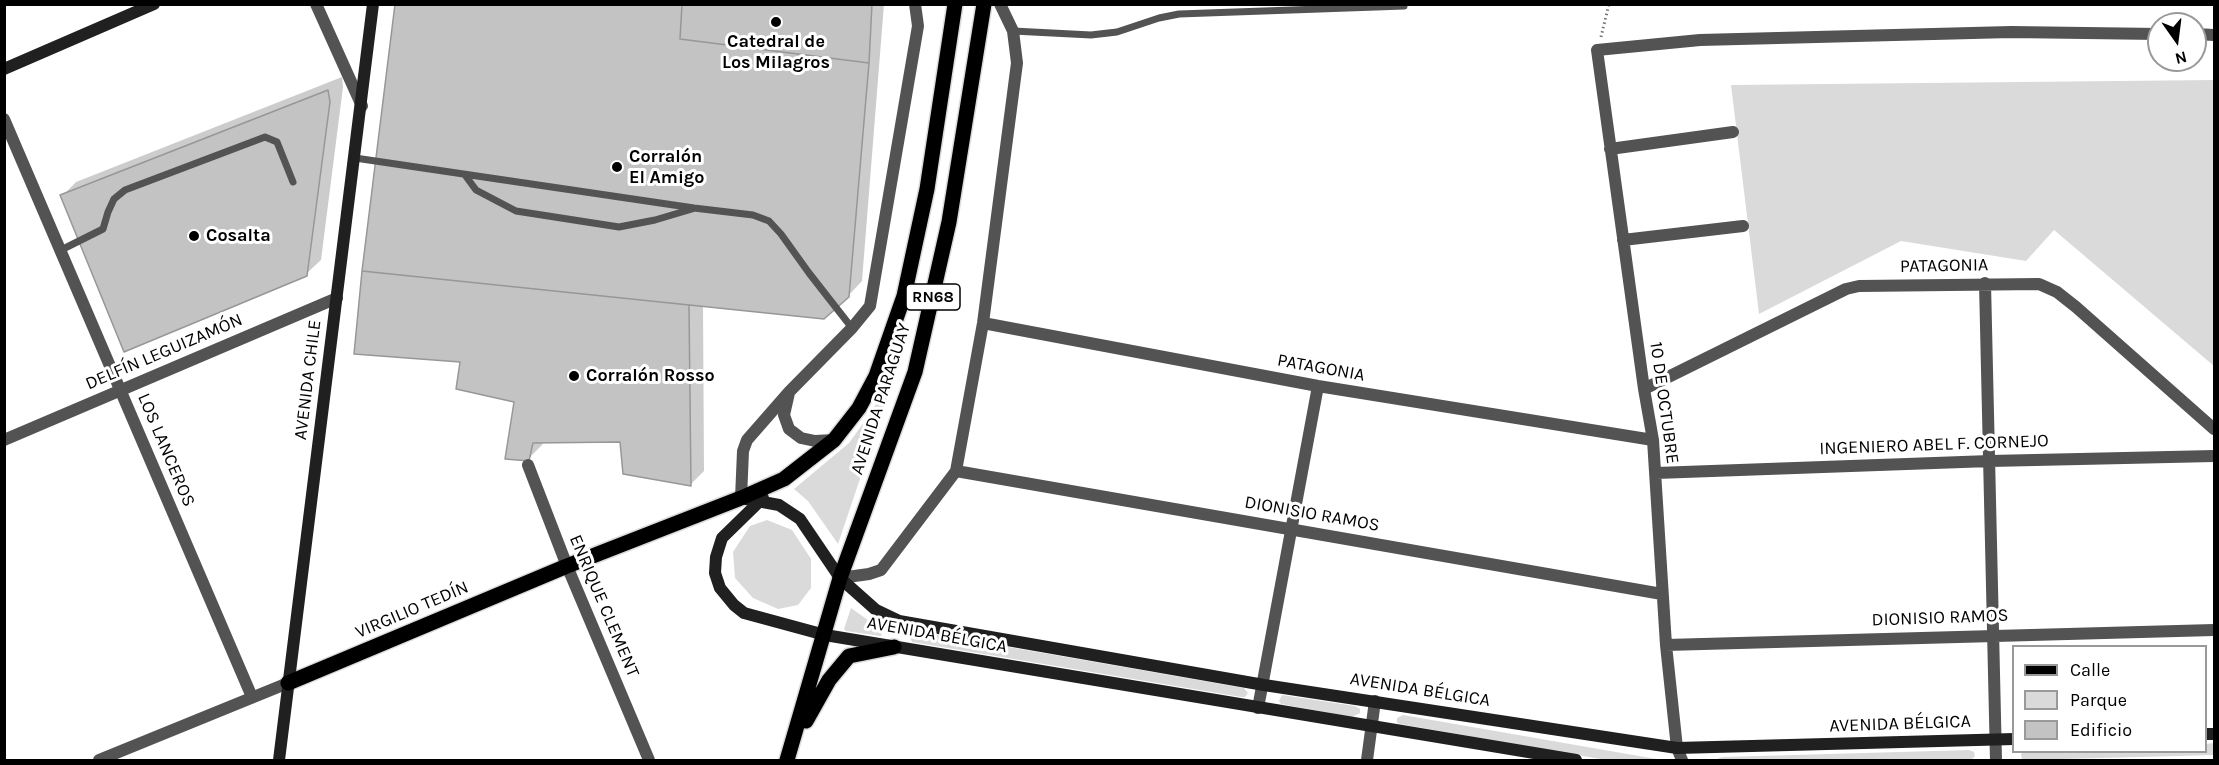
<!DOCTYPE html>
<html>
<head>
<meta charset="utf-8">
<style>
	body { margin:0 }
	#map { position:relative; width:2219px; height:765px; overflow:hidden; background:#fff; font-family:Karla,sans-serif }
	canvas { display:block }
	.frame { position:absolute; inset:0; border:6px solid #000; pointer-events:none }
	.legend { position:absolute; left:2012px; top:645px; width:195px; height:108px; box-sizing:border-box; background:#fff; border:2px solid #999; margin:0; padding:8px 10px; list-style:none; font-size:18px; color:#000 }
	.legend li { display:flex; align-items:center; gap:12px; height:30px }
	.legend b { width:30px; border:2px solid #999 }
	.north { position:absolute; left:2147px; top:12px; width:60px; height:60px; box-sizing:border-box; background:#fff; border:2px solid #999; border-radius:50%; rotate:166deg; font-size:16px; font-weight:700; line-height:24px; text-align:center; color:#000 }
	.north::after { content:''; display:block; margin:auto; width:21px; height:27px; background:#000; clip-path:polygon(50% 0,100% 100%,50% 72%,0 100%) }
</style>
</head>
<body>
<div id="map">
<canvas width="2219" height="765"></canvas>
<div class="frame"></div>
<ul class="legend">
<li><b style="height:8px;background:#000"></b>Calle</li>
<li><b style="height:16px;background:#dadada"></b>Parque</li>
<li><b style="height:16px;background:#c3c3c3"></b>Edificio</li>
</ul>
<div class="north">N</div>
</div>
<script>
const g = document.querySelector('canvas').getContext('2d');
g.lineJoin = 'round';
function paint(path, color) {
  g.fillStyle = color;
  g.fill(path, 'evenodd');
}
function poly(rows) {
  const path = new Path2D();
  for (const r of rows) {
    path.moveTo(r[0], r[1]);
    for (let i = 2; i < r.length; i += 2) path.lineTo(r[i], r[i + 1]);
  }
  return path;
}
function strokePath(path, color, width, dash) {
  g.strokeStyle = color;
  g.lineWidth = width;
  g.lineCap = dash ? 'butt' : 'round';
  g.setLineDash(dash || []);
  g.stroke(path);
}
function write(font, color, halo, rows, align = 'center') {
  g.font = font + ' Karla,sans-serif';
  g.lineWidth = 6;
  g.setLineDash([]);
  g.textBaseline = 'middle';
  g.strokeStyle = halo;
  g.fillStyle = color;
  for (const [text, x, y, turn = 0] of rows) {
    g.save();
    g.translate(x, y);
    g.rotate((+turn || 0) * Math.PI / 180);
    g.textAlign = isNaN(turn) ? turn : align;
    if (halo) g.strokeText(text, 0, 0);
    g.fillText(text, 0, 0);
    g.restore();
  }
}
const green = poly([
	[2214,80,2214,366,2054,230,2026,261,1901,241,1759,314,1731,85],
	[889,380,893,381,838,544,808,501,794,489,849,443,872,411],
	[767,520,792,530,811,559,811,588,798,605,778,609,753,598,735,578,733,552,750,526],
	[851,608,879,628,882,635,880,636,846,631,844,629],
	[922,632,1244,688,1248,693,1245,697,1241,697,912,642,910,637,911,633],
	[1282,695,1355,706,1360,709,1360,713,1352,717,1281,704,1279,701],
	[1403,715,1662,760,1606,760,1400,724,1397,723,1397,718],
	[2214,743,2214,755,2027,760,2022,759,2021,755,2022,752,2206,752,2206,744],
	[1969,750,1974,752,1975,756,1971,760,1717,760,1719,758,1724,757]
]);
const shadow = poly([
	[397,4,884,4,862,281,848,296,703,305,704,471,690,485,622,441,543,442,542,445,528,459,516,401,462,361,356,353],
	[342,77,343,87,321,260,306,274,62,196,76,182]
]);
const building = poly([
	[395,4,682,4,680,39,869,63,849,297,824,319,362,271,395,4],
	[682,4,872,4,869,63,680,39,682,4],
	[328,90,330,102,307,276,124,352,60,195,328,90],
	[362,271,689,305,691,486,623,474,620,442,533,443,529,461,505,459,514,402,456,389,460,362,354,354,362,271]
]);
const path = poly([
	[1601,37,1609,4]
]);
const service = poly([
	[1013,31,1091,35,1117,32,1159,18,1179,14,1404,6],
	[355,158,694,208,753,215,769,221,781,234,809,273,852,328],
	[465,175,476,190,516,211,619,227,655,220,692,209],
	[61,250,103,229,108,212,114,199,125,190,265,137,277,142,293,182]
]);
const minor = poly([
	[316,4,362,106],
	[2195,34,2214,35],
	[4,119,252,697],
	[1610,149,1733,132],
	[1623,240,1743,226],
	[1985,283,1996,760],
	[983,323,1318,386,1653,440],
	[1644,389,1846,289,1859,286,2039,284,2057,292,2076,307,2214,429],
	[789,393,784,415,789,429,801,438,815,441,834,440],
	[528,465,567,566,649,760],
	[956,471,1662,594],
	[1656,473,1990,461,2214,456],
	[741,498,743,451,747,440,789,392,852,328,870,306,918,26,915,4],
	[840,578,869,574,881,570,956,471,983,323,1017,63,1013,31,1000,4],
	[1666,645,2214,630],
	[1258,708,1318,386],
	[1367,760,1375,701],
	[1682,760,1677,748,1666,645,1653,440,1644,389,1597,50,1700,40,2011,32,2159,34]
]);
const tertiary = poly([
	[4,440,337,298],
	[99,760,288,683]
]);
const secondary = poly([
	[4,69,154,4],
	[741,498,779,505,800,519,840,578,876,610,899,621,1264,685,1677,748,2014,739],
	[763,498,722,538,716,557,715,573,720,588,734,605,744,613,825,635,1576,760],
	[2206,734,2214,734],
	[279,760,373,4]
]);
const primary = poly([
	[288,683,567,566,741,498,784,479,834,440,859,408,876,376,904,296,927,189,955,4],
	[806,721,829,680,849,656,894,647],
	[787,760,840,578,915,372,949,222,984,4]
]);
const markers = [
	[776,22,6,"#000"],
	[617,167,6,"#000"],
	[194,236,6,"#000"],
	[574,376,6,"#000"]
];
const shields = [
	[933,297,54]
];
const shieldNames = [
	["RN68",933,297]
];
const poiNames = [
	["Catedral de",776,42,"center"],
	["Los Milagros",776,63,"center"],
	["Corralón",629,157],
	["El Amigo",629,178],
	["Cosalta",206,236],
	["Corralón Rosso",586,376]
];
const streetNames = [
	["PATAGONIA",1944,266,-1],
	["DELFÍN LEGUIZAMÓN",164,352,-23],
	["PATAGONIA",1321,368,10],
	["AVENIDA CHILE",308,380,-83],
	["AVENIDA PARAGUAY",881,399,-72],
	["10 DE OCTUBRE",1664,403,82],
	["INGENIERO ABEL F. CORNEJO",1934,445,-2],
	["LOS LANCEROS",166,450,67],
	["DIONISIO RAMOS",1312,514,10],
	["ENRIQUE CLEMENT",604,606,67],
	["VIRGILIO TEDÍN",412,610,-23],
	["DIONISIO RAMOS",1940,618,-2],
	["AVENIDA BÉLGICA",937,635,10],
	["AVENIDA BÉLGICA",1420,690,9],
	["AVENIDA BÉLGICA",1900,724,-2]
];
paint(green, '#dadada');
paint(shadow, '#0003');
paint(building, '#c3c3c3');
strokePath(building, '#979797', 1.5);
strokePath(primary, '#dbdbdb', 18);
strokePath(path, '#757575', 3, [1.5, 3]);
strokePath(service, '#535353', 7);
strokePath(minor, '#535353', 12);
strokePath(tertiary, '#535353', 12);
strokePath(secondary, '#202020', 12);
strokePath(primary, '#000', 15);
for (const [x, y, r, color] of markers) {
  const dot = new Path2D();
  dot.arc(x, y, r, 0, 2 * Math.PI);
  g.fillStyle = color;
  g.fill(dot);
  strokePath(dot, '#fff', 2);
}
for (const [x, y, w] of shields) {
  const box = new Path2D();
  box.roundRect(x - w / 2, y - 13, w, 26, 4.5);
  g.fillStyle = '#fff';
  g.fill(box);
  strokePath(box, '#000', 1.5);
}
write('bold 16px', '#000', null, shieldNames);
write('bold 18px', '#000', '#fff', poiNames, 'left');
write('18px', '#000', '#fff', streetNames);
</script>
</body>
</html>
